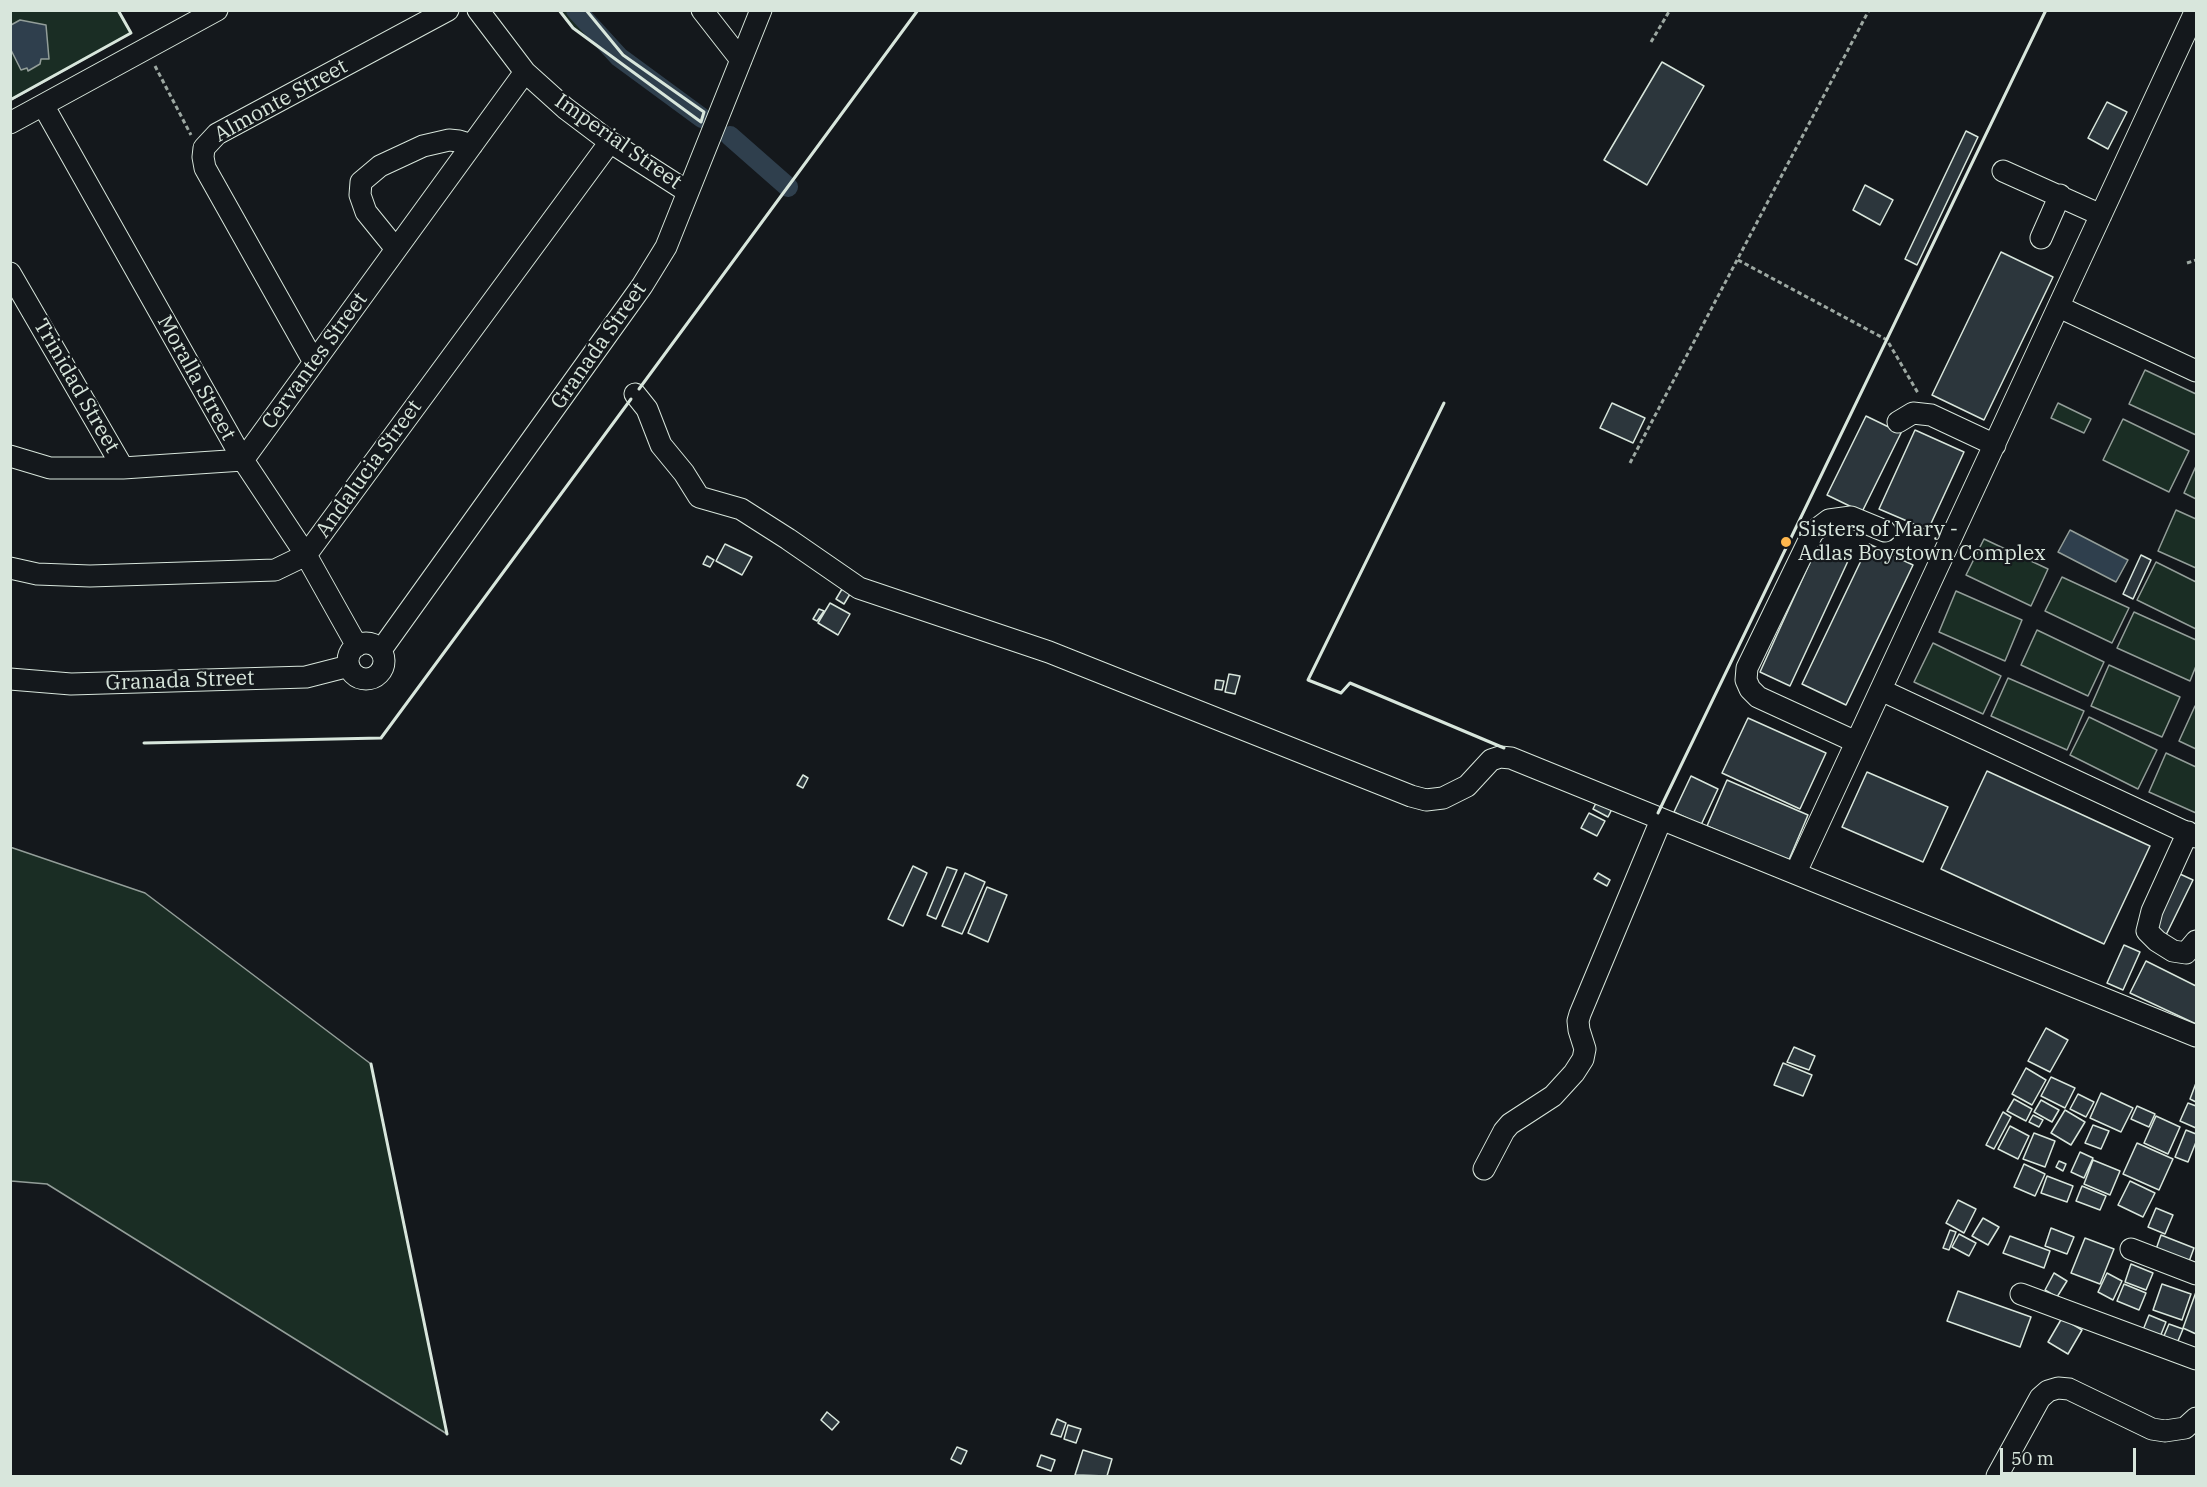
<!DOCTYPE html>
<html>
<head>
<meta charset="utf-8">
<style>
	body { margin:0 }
	#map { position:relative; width:2207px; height:1487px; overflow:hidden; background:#14181c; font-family:"IBM Plex Serif",serif }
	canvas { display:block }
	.frame { position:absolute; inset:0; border:12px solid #d8e6dc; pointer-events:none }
	.scale { position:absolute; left:2000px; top:1448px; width:136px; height:27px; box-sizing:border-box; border:3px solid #d8e6dc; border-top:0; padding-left:8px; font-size:18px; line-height:21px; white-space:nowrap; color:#d8e6dc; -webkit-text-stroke:4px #14181c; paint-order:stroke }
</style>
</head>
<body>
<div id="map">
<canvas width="2207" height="1487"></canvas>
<div class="frame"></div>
<div class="scale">50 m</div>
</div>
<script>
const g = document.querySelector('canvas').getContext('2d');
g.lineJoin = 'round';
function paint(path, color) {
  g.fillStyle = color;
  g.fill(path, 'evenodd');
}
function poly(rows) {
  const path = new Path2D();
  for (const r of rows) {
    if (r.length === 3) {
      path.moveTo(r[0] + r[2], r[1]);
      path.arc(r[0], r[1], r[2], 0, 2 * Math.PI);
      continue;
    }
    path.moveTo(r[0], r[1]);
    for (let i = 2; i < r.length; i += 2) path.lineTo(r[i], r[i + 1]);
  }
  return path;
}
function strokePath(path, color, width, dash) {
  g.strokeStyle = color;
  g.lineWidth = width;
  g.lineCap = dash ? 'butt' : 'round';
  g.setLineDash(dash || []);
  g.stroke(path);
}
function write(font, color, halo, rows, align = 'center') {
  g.font = font + ' "IBM Plex Serif",serif';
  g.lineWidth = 4.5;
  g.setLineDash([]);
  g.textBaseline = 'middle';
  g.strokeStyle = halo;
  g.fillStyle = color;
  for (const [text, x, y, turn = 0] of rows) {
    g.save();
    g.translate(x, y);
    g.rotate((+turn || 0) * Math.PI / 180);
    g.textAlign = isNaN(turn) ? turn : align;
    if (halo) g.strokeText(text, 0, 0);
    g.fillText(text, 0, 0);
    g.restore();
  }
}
const green = poly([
	[11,11,118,11,131,33,11,100,11,11],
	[559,11,586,11,624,55,704,112,701,122,573,28,559,11],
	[2145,370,2196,394,2196,435,2129,404,2145,370],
	[2058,403,2091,419,2084,433,2051,418,2058,403],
	[2123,419,2189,451,2169,492,2103,460,2123,419],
	[2196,466,2196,499,2184,493,2196,466],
	[2176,510,2196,519,2196,568,2158,551,2176,510],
	[1984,539,2048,569,2031,606,1966,575,1984,539],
	[2156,562,2196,582,2196,629,2137,600,2156,562],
	[2062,577,2129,608,2112,643,2045,611,2062,577],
	[1956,591,2022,620,2005,661,1939,632,1956,591],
	[2134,612,2196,640,2196,666,2190,681,2117,648,2134,612],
	[2037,630,2104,662,2088,696,2021,665,2037,630],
	[1933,643,2001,676,1983,714,1914,682,1933,643],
	[2109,665,2180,697,2162,737,2091,706,2109,665],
	[2008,678,2084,711,2067,750,1991,716,2008,678],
	[2195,706,2196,707,2196,749,2179,741,2195,706],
	[2089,717,2157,750,2138,789,2070,755,2089,717],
	[2166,753,2196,767,2196,813,2149,792,2166,753],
	[10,847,145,893,371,1064,447,1434,47,1184,11,1181,10,847]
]);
const water = poly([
	[20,20,46,25,49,59,41,59,40,64,28,71,27,68,21,70,11,50,11,25,20,20],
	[2070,530,2128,560,2116,582,2058,552,2070,530]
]);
const canal = poly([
	[576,10,619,57,702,118],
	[730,136,788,187]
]);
const building = poly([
	[1662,62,1704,86,1647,185,1604,160,1662,62],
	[2107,102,2127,112,2108,149,2088,138,2107,102],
	[1966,131,1978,137,1917,265,1905,259,1966,131],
	[1865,185,1893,200,1880,225,1853,210,1865,185],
	[2001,252,2053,277,1984,420,1932,395,2001,252],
	[1612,403,1645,418,1633,443,1600,428,1612,403],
	[1866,416,1901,433,1862,512,1827,495,1866,416],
	[1915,430,1964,452,1928,530,1879,509,1915,430],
	[725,544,752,557,742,575,716,561,725,544],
	[1869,544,1913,565,1846,705,1802,684,1869,544],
	[1817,547,1848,561,1790,686,1760,672,1817,547],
	[2141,555,2151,560,2133,599,2123,594,2141,555],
	[707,556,714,560,710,567,703,564,707,556],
	[842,589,850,594,844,604,836,599,842,589],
	[830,603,850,614,838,635,818,623,830,603],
	[819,609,824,611,817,621,813,619,819,609],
	[1229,674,1240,676,1235,694,1225,692,1229,674],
	[1216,680,1224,681,1222,690,1215,689,1216,680],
	[1748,718,1826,753,1800,809,1722,773,1748,718],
	[1987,771,2150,846,2104,944,1941,869,1987,771],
	[1867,772,1948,807,1923,862,1842,827,1867,772],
	[803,775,808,778,803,788,797,785,803,775],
	[1691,776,1718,789,1701,825,1674,812,1691,776],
	[1727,780,1808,815,1788,862,1707,826,1727,780],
	[1597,801,1612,809,1608,817,1593,809,1597,801],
	[1589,813,1605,821,1597,836,1581,828,1589,813],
	[913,866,927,873,903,926,888,919,913,866],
	[947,867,957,870,936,919,927,915,947,867],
	[965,873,985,882,962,934,942,926,965,873],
	[1598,873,1610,880,1607,886,1594,879,1598,873],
	[2180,874,2193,880,2166,935,2154,929,2180,874],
	[987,887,1007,895,988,942,968,933,987,887],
	[2124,945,2140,952,2123,990,2107,983,2124,945],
	[2146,961,2196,986,2196,1024,2130,993,2146,961],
	[2046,1028,2068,1040,2050,1072,2028,1061,2046,1028],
	[1794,1047,1815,1056,1809,1070,1787,1062,1794,1047],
	[1783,1063,1812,1075,1803,1096,1774,1085,1783,1063],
	[2026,1068,2046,1080,2032,1105,2012,1094,2026,1068],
	[2051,1077,2075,1088,2065,1108,2041,1096,2051,1077],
	[2196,1083,2196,1102,2190,1099,2196,1083],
	[2101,1093,2133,1108,2121,1132,2090,1118,2101,1093],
	[2078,1094,2094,1102,2086,1117,2070,1109,2078,1094],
	[2014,1099,2032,1109,2026,1121,2007,1111,2014,1099],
	[2041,1100,2059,1110,2052,1122,2034,1112,2041,1100],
	[2188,1103,2196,1106,2196,1128,2180,1121,2188,1103],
	[2137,1106,2155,1114,2149,1127,2131,1119,2137,1106],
	[2065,1110,2085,1122,2071,1145,2051,1133,2065,1110],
	[2003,1112,2011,1117,1994,1149,1986,1145,2003,1112],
	[2033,1115,2043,1120,2039,1127,2029,1122,2033,1115],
	[2156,1116,2180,1127,2168,1154,2144,1143,2156,1116],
	[2093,1125,2109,1131,2101,1149,2085,1143,2093,1125],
	[2010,1126,2029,1136,2018,1159,1998,1149,2010,1126],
	[2186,1130,2196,1134,2196,1142,2188,1162,2175,1157,2186,1130],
	[2034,1133,2055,1141,2045,1167,2023,1159,2034,1133],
	[2137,1143,2173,1159,2159,1190,2123,1174,2137,1143],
	[2080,1152,2093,1158,2084,1178,2071,1172,2080,1152],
	[2093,1160,2120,1171,2110,1195,2084,1184,2093,1160],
	[2059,1161,2066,1164,2063,1171,2056,1167,2059,1161],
	[2024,1164,2045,1174,2035,1196,2014,1187,2024,1164],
	[2047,1176,2073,1186,2067,1202,2041,1193,2047,1176],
	[2130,1181,2155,1193,2143,1217,2118,1205,2130,1181],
	[2082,1186,2106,1196,2100,1210,2076,1201,2082,1186],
	[1958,1200,1976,1209,1964,1233,1946,1223,1958,1200],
	[2156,1208,2173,1215,2165,1234,2148,1227,2156,1208],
	[1983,1218,1999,1227,1988,1245,1972,1236,1983,1218],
	[2051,1228,2074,1237,2067,1254,2045,1246,2051,1228],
	[1950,1230,1956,1232,1949,1250,1943,1248,1950,1230],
	[1959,1234,1976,1243,1969,1256,1952,1247,1959,1234],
	[2161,1235,2194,1248,2187,1267,2154,1255,2161,1235],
	[2010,1236,2050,1251,2044,1268,2003,1253,2010,1236],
	[2085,1238,2114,1249,2100,1284,2071,1273,2085,1238],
	[2131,1264,2153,1273,2146,1290,2125,1282,2131,1264],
	[2054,1273,2067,1281,2057,1297,2045,1290,2054,1273],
	[2107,1273,2122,1281,2113,1300,2098,1292,2107,1273],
	[2124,1284,2146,1293,2139,1310,2117,1301,2124,1284],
	[2162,1284,2191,1294,2182,1320,2153,1310,2162,1284],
	[1958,1291,2031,1317,2020,1347,1947,1321,1958,1291],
	[2196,1292,2196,1334,2183,1328,2196,1292],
	[2149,1315,2166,1322,2160,1337,2143,1330,2149,1315],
	[2062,1318,2082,1330,2068,1354,2048,1342,2062,1318],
	[2169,1324,2183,1329,2175,1348,2161,1343,2169,1324],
	[827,1412,839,1422,832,1430,821,1420,827,1412],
	[1057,1419,1066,1423,1061,1437,1051,1434,1057,1419],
	[1068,1425,1081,1429,1076,1443,1064,1439,1068,1425],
	[957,1447,967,1451,961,1464,951,1459,957,1447],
	[1083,1450,1112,1459,1107,1476,1075,1475,1083,1450],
	[1041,1455,1055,1460,1051,1471,1037,1466,1041,1455]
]);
const path = poly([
	[1651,42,1670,10],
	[155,66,191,135],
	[1738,260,1887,340,1918,393],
	[2187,263,2196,260],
	[1630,463,1869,10]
]);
const minor = poly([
	[478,10,525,72,565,108,610,142,688,192],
	[702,10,741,60],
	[43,105,243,460,306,555,357,646],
	[10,123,217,10],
	[2003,171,2101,215],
	[2041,238,2060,195],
	[396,249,366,212,360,195,361,182,380,166,423,146,449,140,459,141,472,145],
	[10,273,123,468],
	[2059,307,2196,371],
	[314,362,205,168,203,157,204,148,217,134,448,10],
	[635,394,647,409,661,445,684,473,699,497,741,509,788,539,859,588,1049,652,1411,796,1426,800,1443,798,1467,786,1491,760,1500,757,1511,758,2196,1036],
	[1898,422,1913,413,1931,415,1995,445],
	[10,456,50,468,123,468,243,460,525,72],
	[10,568,37,574,90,576,275,570,306,555,610,142],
	[366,661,18],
	[381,650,642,286,666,247,761,10],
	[10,679,71,684,306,677,349,666],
	[1881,690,2196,837],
	[1856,742,1758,697,1750,689,1746,680,1747,668,1813,532,1829,520,1851,517,1885,531],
	[2188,832,2152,911,2147,931,2157,941,2173,951,2186,953,2196,941],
	[1797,870,2196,10],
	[1484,1169,1504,1131,1510,1124,1553,1096,1574,1073,1583,1059,1585,1049,1579,1030,1578,1021,1580,1014,1661,820],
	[2131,1249,2196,1274],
	[2021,1294,2196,1359],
	[1997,1476,2040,1398,2048,1391,2058,1388,2069,1389,2152,1429,2165,1431,2185,1428,2196,1418]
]);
const wall = poly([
	[559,10,573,28,701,122,704,112,623,55,586,10],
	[10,100,131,33,118,10],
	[639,389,918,10],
	[1444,403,1308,680,1341,693,1350,683,1504,748],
	[144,743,381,738,631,399],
	[1658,813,2046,10],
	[371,1064,447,1434]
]);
const markers = [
	[1786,542,6,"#ffb74d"]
];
const streetNames = [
	["Almonte Street",281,101,-29],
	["Imperial Street",618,142,35],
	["Granada Street",599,346,-55],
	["Cervantes Street",315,361,-54],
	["Moralla Street",196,378,61],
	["Trinidad Street",76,386,60],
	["Andalucia Street",369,469,-54],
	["Granada Street",180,681,-2]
];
const poiNames = [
	["Sisters of Mary -",1798,530],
	["Adlas Boystown Complex",1798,554]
];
paint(green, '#1a2d24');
strokePath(green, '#939e99', 1.5);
paint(water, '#2f3f4d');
strokePath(water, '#939e99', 1.5);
strokePath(canal, '#2f3f4d', 20);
paint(building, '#2c363c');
strokePath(building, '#d8e6dc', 1.5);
strokePath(minor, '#d8e6dc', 23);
strokePath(path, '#9da8a2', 3, [4.5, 3]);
strokePath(minor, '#14181c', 21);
strokePath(wall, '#d8e6dc', 3);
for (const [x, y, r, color] of markers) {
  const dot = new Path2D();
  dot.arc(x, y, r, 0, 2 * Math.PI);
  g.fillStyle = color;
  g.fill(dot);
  strokePath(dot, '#14181c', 2);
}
write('21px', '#d8e6dc', '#14181c', streetNames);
write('21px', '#d8e6dc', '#14181c', poiNames, 'left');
</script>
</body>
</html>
